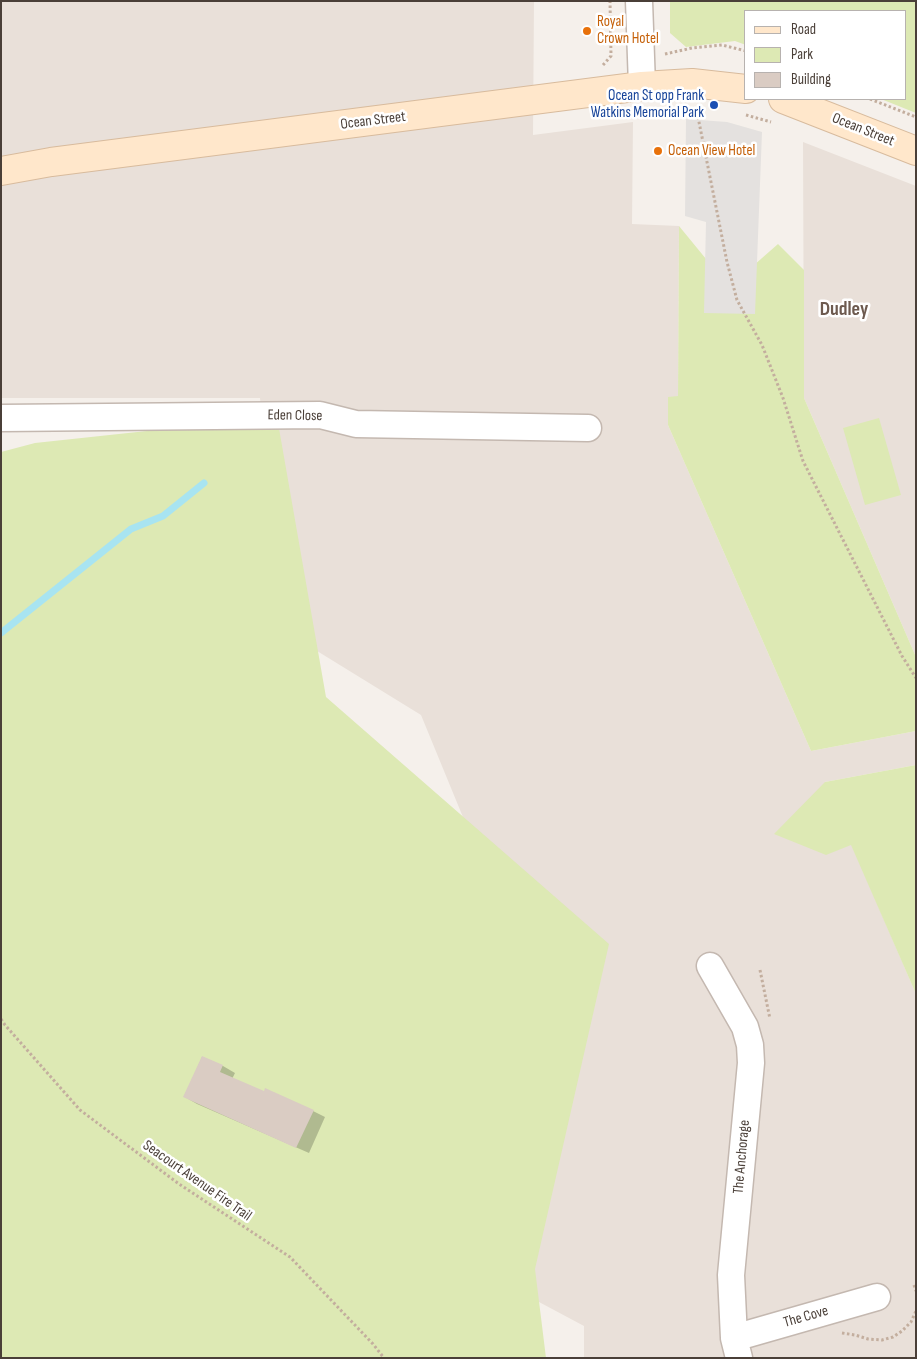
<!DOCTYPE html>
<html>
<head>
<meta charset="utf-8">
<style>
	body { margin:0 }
	#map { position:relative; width:917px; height:1359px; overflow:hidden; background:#f5f0eb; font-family:"Sofia Sans Condensed",sans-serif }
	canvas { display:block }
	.frame { position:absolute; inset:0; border:2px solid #4a3f38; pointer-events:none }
	.legend { position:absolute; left:744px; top:10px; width:162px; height:90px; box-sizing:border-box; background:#fff; border:1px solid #b7b2af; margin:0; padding:6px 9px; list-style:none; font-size:15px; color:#4a3f38 }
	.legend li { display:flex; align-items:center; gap:10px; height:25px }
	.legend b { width:25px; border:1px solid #b7b2af }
</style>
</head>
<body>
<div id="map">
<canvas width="917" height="1359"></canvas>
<div class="frame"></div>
<ul class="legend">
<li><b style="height:6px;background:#ffe7cb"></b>Road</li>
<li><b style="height:14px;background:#dde9b4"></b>Park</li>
<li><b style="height:14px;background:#daccc3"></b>Building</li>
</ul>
</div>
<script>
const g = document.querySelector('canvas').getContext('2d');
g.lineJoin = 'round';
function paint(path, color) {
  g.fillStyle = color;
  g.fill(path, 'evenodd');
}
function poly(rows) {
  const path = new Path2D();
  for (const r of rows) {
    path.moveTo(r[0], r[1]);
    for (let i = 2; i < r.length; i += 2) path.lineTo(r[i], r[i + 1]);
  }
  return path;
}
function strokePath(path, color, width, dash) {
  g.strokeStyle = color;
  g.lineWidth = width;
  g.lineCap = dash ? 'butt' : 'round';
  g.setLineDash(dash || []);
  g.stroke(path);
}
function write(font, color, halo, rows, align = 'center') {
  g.font = font + ' "Sofia Sans Condensed",sans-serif';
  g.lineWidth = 5;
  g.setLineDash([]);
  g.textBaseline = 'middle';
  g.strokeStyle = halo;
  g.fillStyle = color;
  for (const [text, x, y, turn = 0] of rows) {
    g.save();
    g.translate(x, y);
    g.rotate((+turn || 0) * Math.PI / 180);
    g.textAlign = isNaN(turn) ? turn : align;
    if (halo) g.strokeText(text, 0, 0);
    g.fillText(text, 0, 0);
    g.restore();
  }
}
const residential = poly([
	[1,1,534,1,533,135,633,122,632,224,679,226,678,397,668,425,811,751,916,731,916,765,825,782,916,994,916,1358,584,1358,584,1326,61,1047,465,822,421,715,283,630,260,398,1,398],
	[803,142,916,186,916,657,804,398]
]);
const green = poly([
	[670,1,916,1,916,113,881,99,906,99,906,11,746,11,746,45,735,41,686,47,670,33],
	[679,226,729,287,778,244,804,270,804,398,916,657,916,731,811,751,668,425,668,397,678,396],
	[277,417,326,697,609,944,535,1269,546,1358,1,1358,1,452,35,443],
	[879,418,901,495,865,505,843,428],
	[916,765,916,994,851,845,826,855,774,834,825,782]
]);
const parking = poly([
	[686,119,727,122,762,132,755,314,704,313,706,222,685,216]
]);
const shadow = poly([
	[202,1057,223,1066,235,1073,232,1079,313,1111,325,1117,309,1153,197,1104,185,1097]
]);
const stream = poly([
	[1,633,131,529,163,516,204,483]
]);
const building = poly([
	[202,1056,223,1065,220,1072,264,1091,265,1088,314,1110,296,1148,183,1097]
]);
const path = poly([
	[665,54,692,48,722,45,746,51],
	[603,65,611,56,610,1],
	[870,99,916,117],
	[696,107,727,262,737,300,762,345,783,398,803,461,902,656,916,678],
	[746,115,771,122],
	[760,970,770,1019],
	[1,1019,5,1025,80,1110,179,1184,290,1257,373,1344,384,1358],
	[914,1285,916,1291],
	[842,1333,855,1335,868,1339,882,1340,893,1337,902,1331,911,1322,916,1311]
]);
const street = poly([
	[639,1,642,86],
	[1,418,320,415,356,424,588,428],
	[710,966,745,1027,750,1045,751,1063,731,1275,734,1338,739,1358],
	[734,1338,877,1297]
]);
const secondary = poly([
	[783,99,916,151],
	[1,171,51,162,642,86,692,83,746,89]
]);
const markers = [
	[587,31,5,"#e8710a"],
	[714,105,5,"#1a4fb4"],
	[658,151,5,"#e8710a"]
];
const foodNames = [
	["Royal",597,22],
	["Crown Hotel",597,39],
	["Ocean View Hotel",668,151]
];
const transitNames = [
	["Ocean St opp Frank",704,96],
	["Watkins Memorial Park",704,113]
];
const streetNames = [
	["Ocean Street",373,121,-7],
	["Ocean Street",863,130,22],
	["Eden Close",295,416,1],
	["The Anchorage",742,1157,-85],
	["Seacourt Avenue Fire Trail",197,1181,35],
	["The Cove",806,1317,-16]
];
const districtNames = [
	["Dudley",844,310]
];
paint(residential, '#e9e0d9');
paint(green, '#dde9b4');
paint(parking, '#e4e1df');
paint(shadow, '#0003');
strokePath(stream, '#a8e4f1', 7);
paint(building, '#daccc3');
strokePath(street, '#c4b8b0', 29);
strokePath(secondary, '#d8bb9d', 30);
strokePath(path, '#c3ae9e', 3, [2.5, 2.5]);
strokePath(street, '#fff', 26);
strokePath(secondary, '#ffe7cb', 28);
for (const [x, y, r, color] of markers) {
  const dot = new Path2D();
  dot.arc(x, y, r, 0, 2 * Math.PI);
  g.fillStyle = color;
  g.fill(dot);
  strokePath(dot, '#fff', 2);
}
write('15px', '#c56008', '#fff', foodNames, 'left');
write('15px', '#164399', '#fff', transitNames, 'right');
write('15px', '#4a3f38', '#fff', streetNames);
write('bold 20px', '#6d5a4f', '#fff', districtNames);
</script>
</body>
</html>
